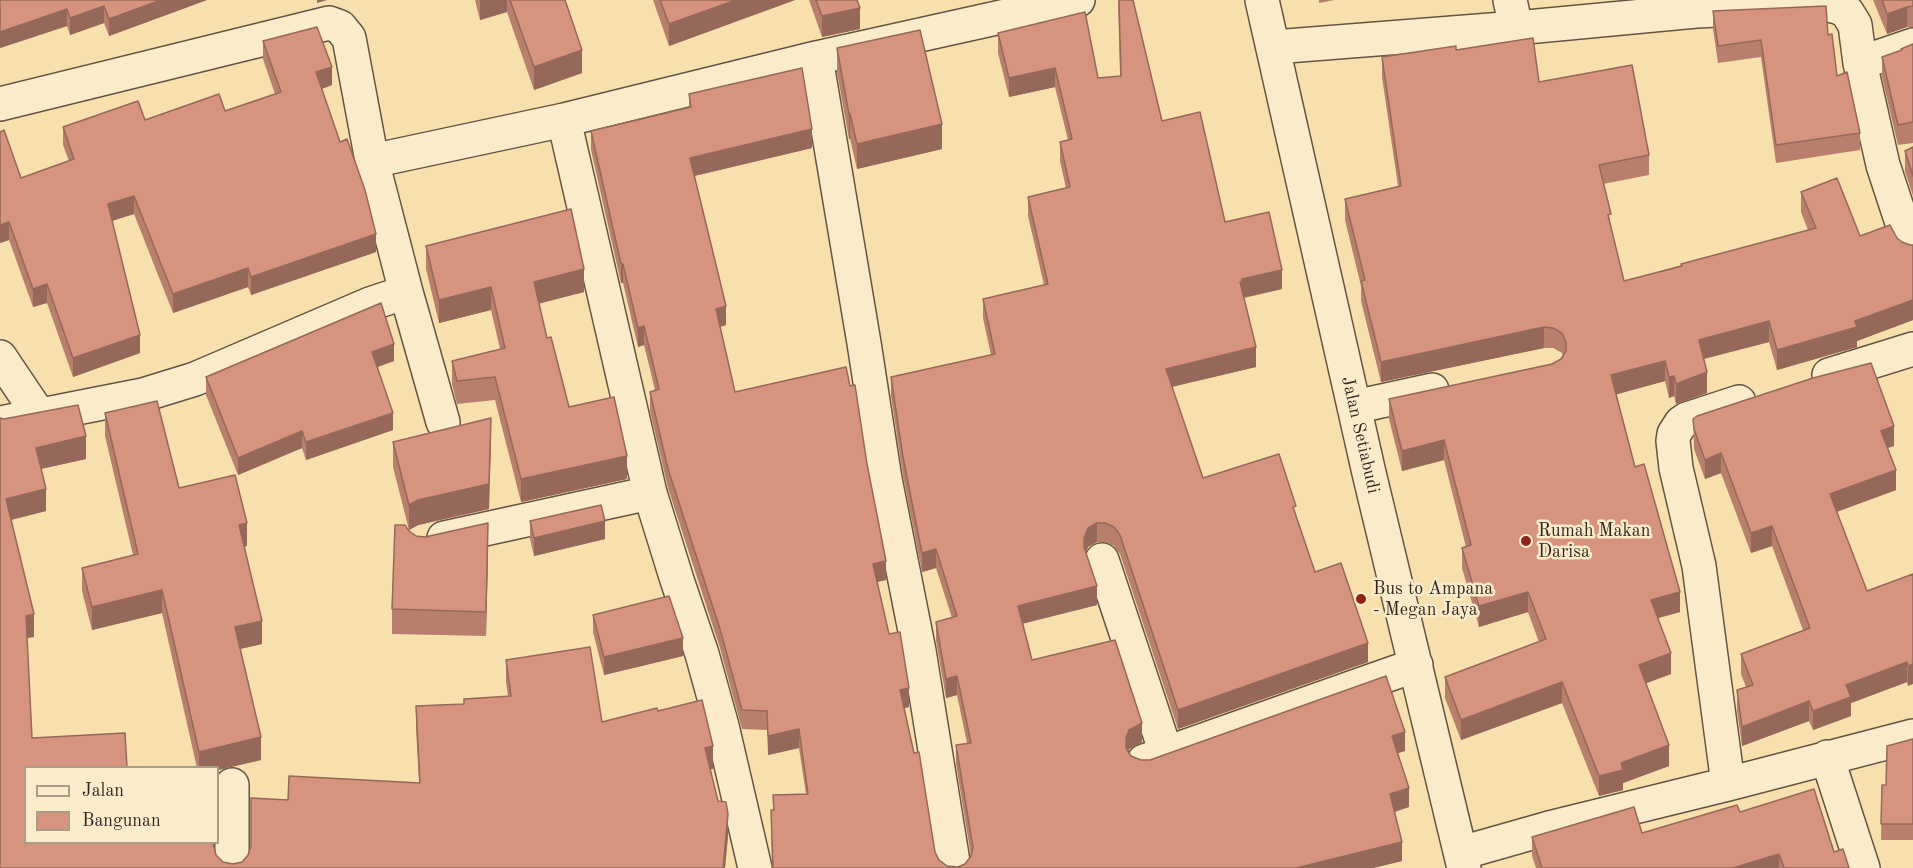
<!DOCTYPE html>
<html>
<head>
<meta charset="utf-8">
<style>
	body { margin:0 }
	#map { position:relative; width:1913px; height:868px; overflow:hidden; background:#f8e0ae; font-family:"Old Standard TT",serif }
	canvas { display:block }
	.legend { position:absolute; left:24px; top:766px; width:195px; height:78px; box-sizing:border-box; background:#faebca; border:2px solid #aa9c86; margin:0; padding:8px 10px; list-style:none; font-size:18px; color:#322520 }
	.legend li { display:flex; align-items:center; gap:12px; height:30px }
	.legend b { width:30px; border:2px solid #aa9c86 }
</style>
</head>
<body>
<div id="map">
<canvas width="1913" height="868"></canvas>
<ul class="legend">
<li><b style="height:8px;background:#faebca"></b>Jalan</li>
<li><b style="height:16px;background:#d6947f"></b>Bangunan</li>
</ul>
</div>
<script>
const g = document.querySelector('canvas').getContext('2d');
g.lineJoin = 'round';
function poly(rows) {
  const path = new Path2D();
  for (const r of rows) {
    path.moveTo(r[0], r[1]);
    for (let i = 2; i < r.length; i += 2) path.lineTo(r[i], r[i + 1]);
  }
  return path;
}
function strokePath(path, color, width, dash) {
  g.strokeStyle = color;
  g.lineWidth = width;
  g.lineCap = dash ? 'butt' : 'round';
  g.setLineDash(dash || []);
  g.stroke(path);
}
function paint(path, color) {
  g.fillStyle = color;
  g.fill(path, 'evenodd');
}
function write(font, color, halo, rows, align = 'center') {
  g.font = font + ' "Old Standard TT",serif';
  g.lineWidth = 5;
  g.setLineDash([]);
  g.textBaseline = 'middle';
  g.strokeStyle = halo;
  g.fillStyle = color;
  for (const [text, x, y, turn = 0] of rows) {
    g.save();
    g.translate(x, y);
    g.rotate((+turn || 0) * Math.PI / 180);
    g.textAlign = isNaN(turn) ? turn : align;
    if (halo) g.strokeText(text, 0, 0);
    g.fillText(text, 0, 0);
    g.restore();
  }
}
const minor = poly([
	[1262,0,1369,473,1464,868],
	[1510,0,1516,28],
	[1274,47,1516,28,1696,11,1828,5,1838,7,1847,12,1855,25,1860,63,1883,165,1909,244,1913,247],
	[816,58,864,343,885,479,919,651,954,868],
	[1860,63,1913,45],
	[0,104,329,23,340,27,349,38,372,161],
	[564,120,650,493,677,580,702,654,722,726,755,868],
	[406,292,443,422],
	[0,357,39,415],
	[1829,375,1913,349],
	[1354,407,1432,390],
	[0,423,143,395,195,379,370,304,406,292,372,161,564,120,816,58,1078,0],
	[444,538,650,493],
	[1102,560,1166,753],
	[1827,757,1863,868],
	[1144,761,1416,665],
	[1728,784,1699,566,1676,468,1673,441,1674,434,1681,423,1687,419,1739,402],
	[232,785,232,868],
	[1461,853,1549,828,1728,784,1913,736]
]);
const wall = poly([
	[0,0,207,0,109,36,104,23,70,35,67,26,0,48],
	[475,0,565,0,582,73,534,90,507,12,480,20],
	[653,0,795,0,669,46],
	[809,0,857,0,860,29,822,37],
	[1118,0,1162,121,1225,222,1282,289,1244,298,1256,367,1172,387,1203,478,1296,515,1315,572,1368,662,1178,729,1120,554,1114,546,1105,542,1097,542,1088,547,1086,552,1097,605,1023,623,1032,660,1142,742,1129,749,1129,751,1131,756,1141,760,1405,751,1397,753,1409,807,1395,812,1402,861,1373,868,772,868,771,810,773,810,806,794,799,748,768,755,767,730,742,729,720,648,668,488,650,411,650,392,655,390,644,345,638,347,623,283,621,283,591,150,591,131,689,108,689,94,812,148,694,176,726,325,720,327,735,392,867,464,886,580,877,582,889,634,909,707,904,708,935,852,939,860,947,866,958,867,965,864,971,856,956,764,956,745,967,743,957,695,946,698,936,641,936,622,952,618,936,568,922,572,903,476,891,396,891,377,991,355,983,318,983,299,1044,285,1028,216,1028,197,1066,188,1060,161,1060,142,1068,140,1055,87,1009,97,998,53,998,33,1098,78,1120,76],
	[1319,0,1335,0,1319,3],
	[1873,0,1913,0,1913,27,1907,27,1887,34],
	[1713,11,1828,35,1837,76,1860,133,1860,150,1776,163,1761,57,1718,63,1713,29],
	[263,41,332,85,321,89,376,252,251,295,248,287,173,313,134,214,112,221,140,353,73,377,47,303,33,307,9,240,0,243,0,132,21,178,69,161,63,145,63,127,145,120,225,111,275,94,263,59],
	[1913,44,1913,143,1898,145,1882,77,1882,57,1901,51,1901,49],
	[837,48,942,149,857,169,850,139,849,139,837,72],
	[1456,50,1539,82,1649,155,1649,175,1603,184,1611,226,1624,281,1808,230,1801,212,1801,192,1860,236,1897,238,1902,242,1910,245,1913,245,1913,320,1857,341,1857,347,1777,370,1769,342,1704,359,1707,393,1676,404,1674,396,1669,398,1665,381,1616,394,1635,467,1680,612,1658,618,1671,674,1646,683,1669,766,1623,783,1623,790,1599,796,1562,703,1461,740,1445,698,1445,677,1539,642,1528,612,1479,627,1462,568,1462,548,1466,547,1444,460,1402,471,1389,419,1389,399,1552,364,1561,359,1563,356,1562,353,1553,348,1544,348,1381,382,1361,301,1361,286,1345,220,1345,199,1398,186,1382,77,1382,57],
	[1913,147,1913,196,1905,171,1905,151],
	[426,246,584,292,539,303,547,338,569,407,627,479,521,502,495,400,457,404,452,384,452,361,500,349,491,310,439,323,426,269],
	[394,361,377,367,393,430,306,460,302,448,238,475,206,395,206,377],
	[105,413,179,488,247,546,244,547,262,644,240,649,261,760,218,770,218,768,197,768,162,613,92,630,82,591,82,568,133,555,105,436],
	[0,418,86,459,41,469,46,511,11,520,34,637,27,638,26,768,213,846,216,855,223,862,233,864,242,862,248,855,288,800,419,783,416,728,416,706,464,704,508,696,506,682,506,660,602,722,658,711,713,769,710,769,718,801,728,836,725,868,0,868],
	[1693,419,1894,446,1887,448,1896,490,1837,512,1867,591,1913,574,1908,686,1907,682,1851,703,1851,716,1813,730,1809,721,1742,746,1737,710,1737,690,1746,687,1741,674,1741,654,1803,630,1772,546,1751,553,1721,473,1705,479,1694,449],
	[393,442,491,443,489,509,418,525,409,530,393,467],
	[530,521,605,539,534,556,530,539],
	[409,531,416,536,488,548,486,636,392,634,392,609],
	[593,615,683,656,604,675,593,632],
	[1913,739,1913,840,1881,840,1882,785,1886,785],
	[1740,812,1834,852,1849,868,1536,868,1532,856,1532,837,1642,833]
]);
const shadedWall = poly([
	[161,0,207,0,109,36,109,19],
	[317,0,327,0,317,3],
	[480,0,507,0,507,12,480,20],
	[736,0,795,0,669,46,669,24],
	[104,6,104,23,70,35,70,18],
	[1907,7,1907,27,1887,34,1887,14],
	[860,8,860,29,822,37,822,16],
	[67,9,67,26,0,48,0,32],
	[582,50,582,73,534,90,534,67],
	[332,67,332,85,316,91,316,72],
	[1055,68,1055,87,1009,97,1009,78],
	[849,114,850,114,850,139,849,139],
	[942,124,942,149,857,169,857,144],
	[812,129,812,148,690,177,690,158],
	[134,196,134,214,108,222,108,204],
	[9,222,9,240,0,243,0,225],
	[376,234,376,252,251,295,251,277],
	[621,264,623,264,623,283,621,283],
	[248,268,248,287,173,313,173,294],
	[584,269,584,292,534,305,534,282],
	[1282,270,1282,289,1242,298,1240,282,1242,279],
	[47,284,47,303,33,307,33,289],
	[491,287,491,310,439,323,439,300],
	[1913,300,1913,320,1857,341,1857,347,1777,370,1777,350],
	[726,306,726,325,716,328,716,309],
	[1769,321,1769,342,1699,360,1699,340],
	[644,326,644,345,638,347,638,328],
	[1544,327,1544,348,1381,382,1381,362],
	[140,335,140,353,73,377,73,358],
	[394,344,394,361,372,369,372,352],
	[1256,347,1256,367,1166,388,1166,369],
	[1665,361,1665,381,1611,396,1611,375],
	[1707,372,1707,393,1676,404,1676,384],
	[1674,376,1674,396,1669,398,1669,377],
	[393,413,393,430,306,460,306,442],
	[491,418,489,509,418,525,409,530,409,505],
	[1894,426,1894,446,1881,450,1881,431],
	[302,431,302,448,238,475,238,458],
	[86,436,86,459,36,470,36,448],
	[1444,440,1444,460,1402,471,1402,451],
	[1721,453,1721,473,1705,479,1705,460],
	[627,456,627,479,521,502,521,479],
	[1896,470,1896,490,1830,514,1830,494],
	[46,489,46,511,6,521,6,499],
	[605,521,605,539,534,556,534,538],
	[247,523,247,546,239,548,239,525],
	[488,523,488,548,486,636,486,612],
	[1097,523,1097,542,1088,547,1084,557,1084,538,1088,528],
	[1772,526,1772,546,1751,553,1751,533],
	[936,549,936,568,922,572,922,553],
	[886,561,886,580,873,583,873,564],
	[1097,586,1097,605,1018,625,1018,606],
	[162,590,162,613,92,630,92,607],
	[1528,592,1528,612,1479,627,1479,606],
	[1680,592,1680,612,1651,620,1651,600],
	[34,614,34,637,26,638,26,616],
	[262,621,262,644,235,650,235,627],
	[683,638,683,656,604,675,604,657],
	[1368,643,1368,662,1178,729,1178,710],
	[1671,653,1671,674,1639,686,1639,665],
	[1907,662,1907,682,1851,703,1851,716,1813,730,1813,711,1846,685],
	[1913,664,1913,684,1908,686,1908,666],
	[957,676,957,695,946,698,946,679],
	[1562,682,1562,703,1461,740,1461,720],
	[909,688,909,707,900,709,900,690],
	[1809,701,1809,721,1742,746,1742,727],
	[1142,723,1142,742,1129,749,1126,757,1126,738,1129,730],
	[799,729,799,748,768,755,768,736],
	[1405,732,1405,751,1392,755,1392,736],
	[261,737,261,760,218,770,218,768,199,768,199,752],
	[1669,745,1669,766,1623,783,1623,790,1599,796,1599,776,1621,763],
	[713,746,713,769,705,771,705,748],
	[1409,788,1409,807,1390,813,1390,794],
	[728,814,728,836,725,868,723,868],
	[1402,842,1402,861,1373,868,1296,868],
	[1779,854,1779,868,1733,868]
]);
const building = poly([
	[0,0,161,0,109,19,104,6,70,18,67,9,0,32,0,0],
	[510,0,565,0,582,50,534,67,510,0],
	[660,0,736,0,669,24,660,0],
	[816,0,857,0,860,8,822,16,816,0],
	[1119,0,1133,0,1162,121,1200,112,1225,222,1269,212,1282,270,1242,279,1242,282,1240,282,1256,347,1166,369,1203,478,1279,454,1296,506,1293,507,1315,572,1341,563,1368,643,1178,710,1120,535,1114,527,1105,523,1097,523,1088,528,1084,538,1084,547,1097,586,1018,606,1032,660,1115,640,1142,723,1129,730,1126,738,1126,748,1131,756,1141,760,1150,760,1386,676,1405,732,1392,736,1409,788,1390,794,1402,842,1296,868,773,868,771,810,774,810,773,795,808,794,799,729,768,736,767,711,742,710,720,629,668,469,650,392,659,389,644,326,638,328,623,264,621,264,591,131,691,107,689,94,802,68,812,129,690,158,726,306,716,309,735,392,846,367,850,386,855,385,867,464,886,561,873,564,889,634,900,632,909,688,900,690,914,753,919,752,935,852,939,860,947,866,958,867,965,864,971,856,973,847,956,745,971,743,957,676,946,679,936,622,957,616,936,549,922,553,903,457,891,377,995,354,983,299,1048,284,1028,197,1070,187,1060,142,1072,139,1055,68,1009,78,998,33,1085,12,1098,78,1121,76,1119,0],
	[1882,0,1913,0,1913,6,1907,7,1887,14,1882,0],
	[1826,6,1828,35,1832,34,1837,76,1847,72,1860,133,1776,145,1761,40,1718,46,1713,11,1826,6],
	[317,27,332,67,316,72,340,142,347,139,365,190,376,234,251,277,248,268,173,294,134,196,108,204,140,335,73,358,47,284,33,289,9,222,0,225,0,132,4,130,21,178,74,159,63,127,138,101,145,120,219,94,225,111,281,92,263,41,317,27],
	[920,30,942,124,857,144,850,114,849,114,837,48,920,30],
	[1533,38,1539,82,1632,65,1649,155,1599,165,1611,214,1608,215,1624,281,1682,266,1681,264,1816,228,1801,192,1837,178,1860,236,1890,225,1897,238,1902,242,1910,245,1913,245,1913,300,1855,321,1857,327,1777,350,1769,321,1699,340,1707,372,1676,384,1674,376,1669,377,1665,361,1611,375,1635,467,1644,464,1680,592,1651,600,1671,653,1639,665,1669,745,1621,763,1623,770,1599,776,1562,682,1461,720,1445,677,1546,639,1528,592,1479,606,1462,548,1471,545,1444,440,1402,451,1389,399,1552,364,1561,359,1566,351,1566,342,1562,333,1553,328,1544,327,1381,362,1361,281,1365,280,1345,199,1401,186,1382,57,1456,46,1456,50,1533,38],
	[1913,44,1913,122,1898,125,1882,57,1902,50,1901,49,1913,44],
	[1913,147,1913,176,1905,151,1913,147],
	[571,209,584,269,534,282,547,338,551,337,569,407,614,397,627,456,521,479,495,377,457,381,452,361,505,348,491,287,439,300,426,246,571,209],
	[381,303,394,344,372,352,393,413,306,442,302,431,238,458,206,377,381,303],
	[1871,363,1894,426,1881,431,1896,470,1830,494,1867,591,1913,574,1913,664,1908,666,1907,662,1846,685,1851,697,1813,711,1809,701,1742,727,1737,690,1753,685,1741,654,1810,628,1772,526,1751,533,1721,453,1705,460,1694,429,1693,419,1697,416,1813,378,1871,363],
	[157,401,179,488,235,475,247,523,239,525,262,621,235,627,261,737,199,752,162,590,92,607,82,568,138,554,105,413,157,401],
	[78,405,86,436,36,448,46,489,6,499,34,614,26,616,32,738,125,733,127,768,26,768,26,843,213,843,216,855,223,862,233,864,242,862,248,855,251,846,251,798,288,800,289,776,420,783,416,706,464,704,464,699,511,696,506,660,590,647,602,722,657,708,658,711,702,700,713,746,705,748,718,801,726,802,728,814,723,868,0,868,0,418,4,419,78,405],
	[491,418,489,484,418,500,409,505,393,442,491,418],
	[601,505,605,521,534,538,530,521,601,505],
	[488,523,486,612,392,609,395,525,405,525,409,531,416,536,425,537,488,523],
	[669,596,683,638,604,657,593,615,669,596],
	[1913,739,1913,824,1881,824,1882,785,1886,785,1887,746,1913,739],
	[1814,789,1834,852,1843,849,1849,868,1784,868,1779,854,1733,868,1542,868,1532,837,1634,807,1642,833,1737,805,1740,812,1814,789]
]);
const markers = [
	[1526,541,6,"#8f2418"],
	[1361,599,6,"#8f2418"]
];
const streetNames = [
	["Jalan Setiabudi",1360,435,77]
];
const poiNames = [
	["Rumah Makan",1538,531],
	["Darisa",1538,552],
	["Bus to Ampana",1373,589],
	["- Megan Jaya",1373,610]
];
strokePath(minor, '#645444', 36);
strokePath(minor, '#faebca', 33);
paint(wall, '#b87f6d');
paint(shadedWall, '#966859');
paint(building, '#d6947f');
strokePath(building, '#966859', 1.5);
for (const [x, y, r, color] of markers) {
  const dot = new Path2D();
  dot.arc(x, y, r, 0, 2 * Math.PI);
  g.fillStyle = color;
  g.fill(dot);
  strokePath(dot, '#faebca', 2);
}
write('18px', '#322520', '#faebca', streetNames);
write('18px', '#322520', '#faebca', poiNames, 'left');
</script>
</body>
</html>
